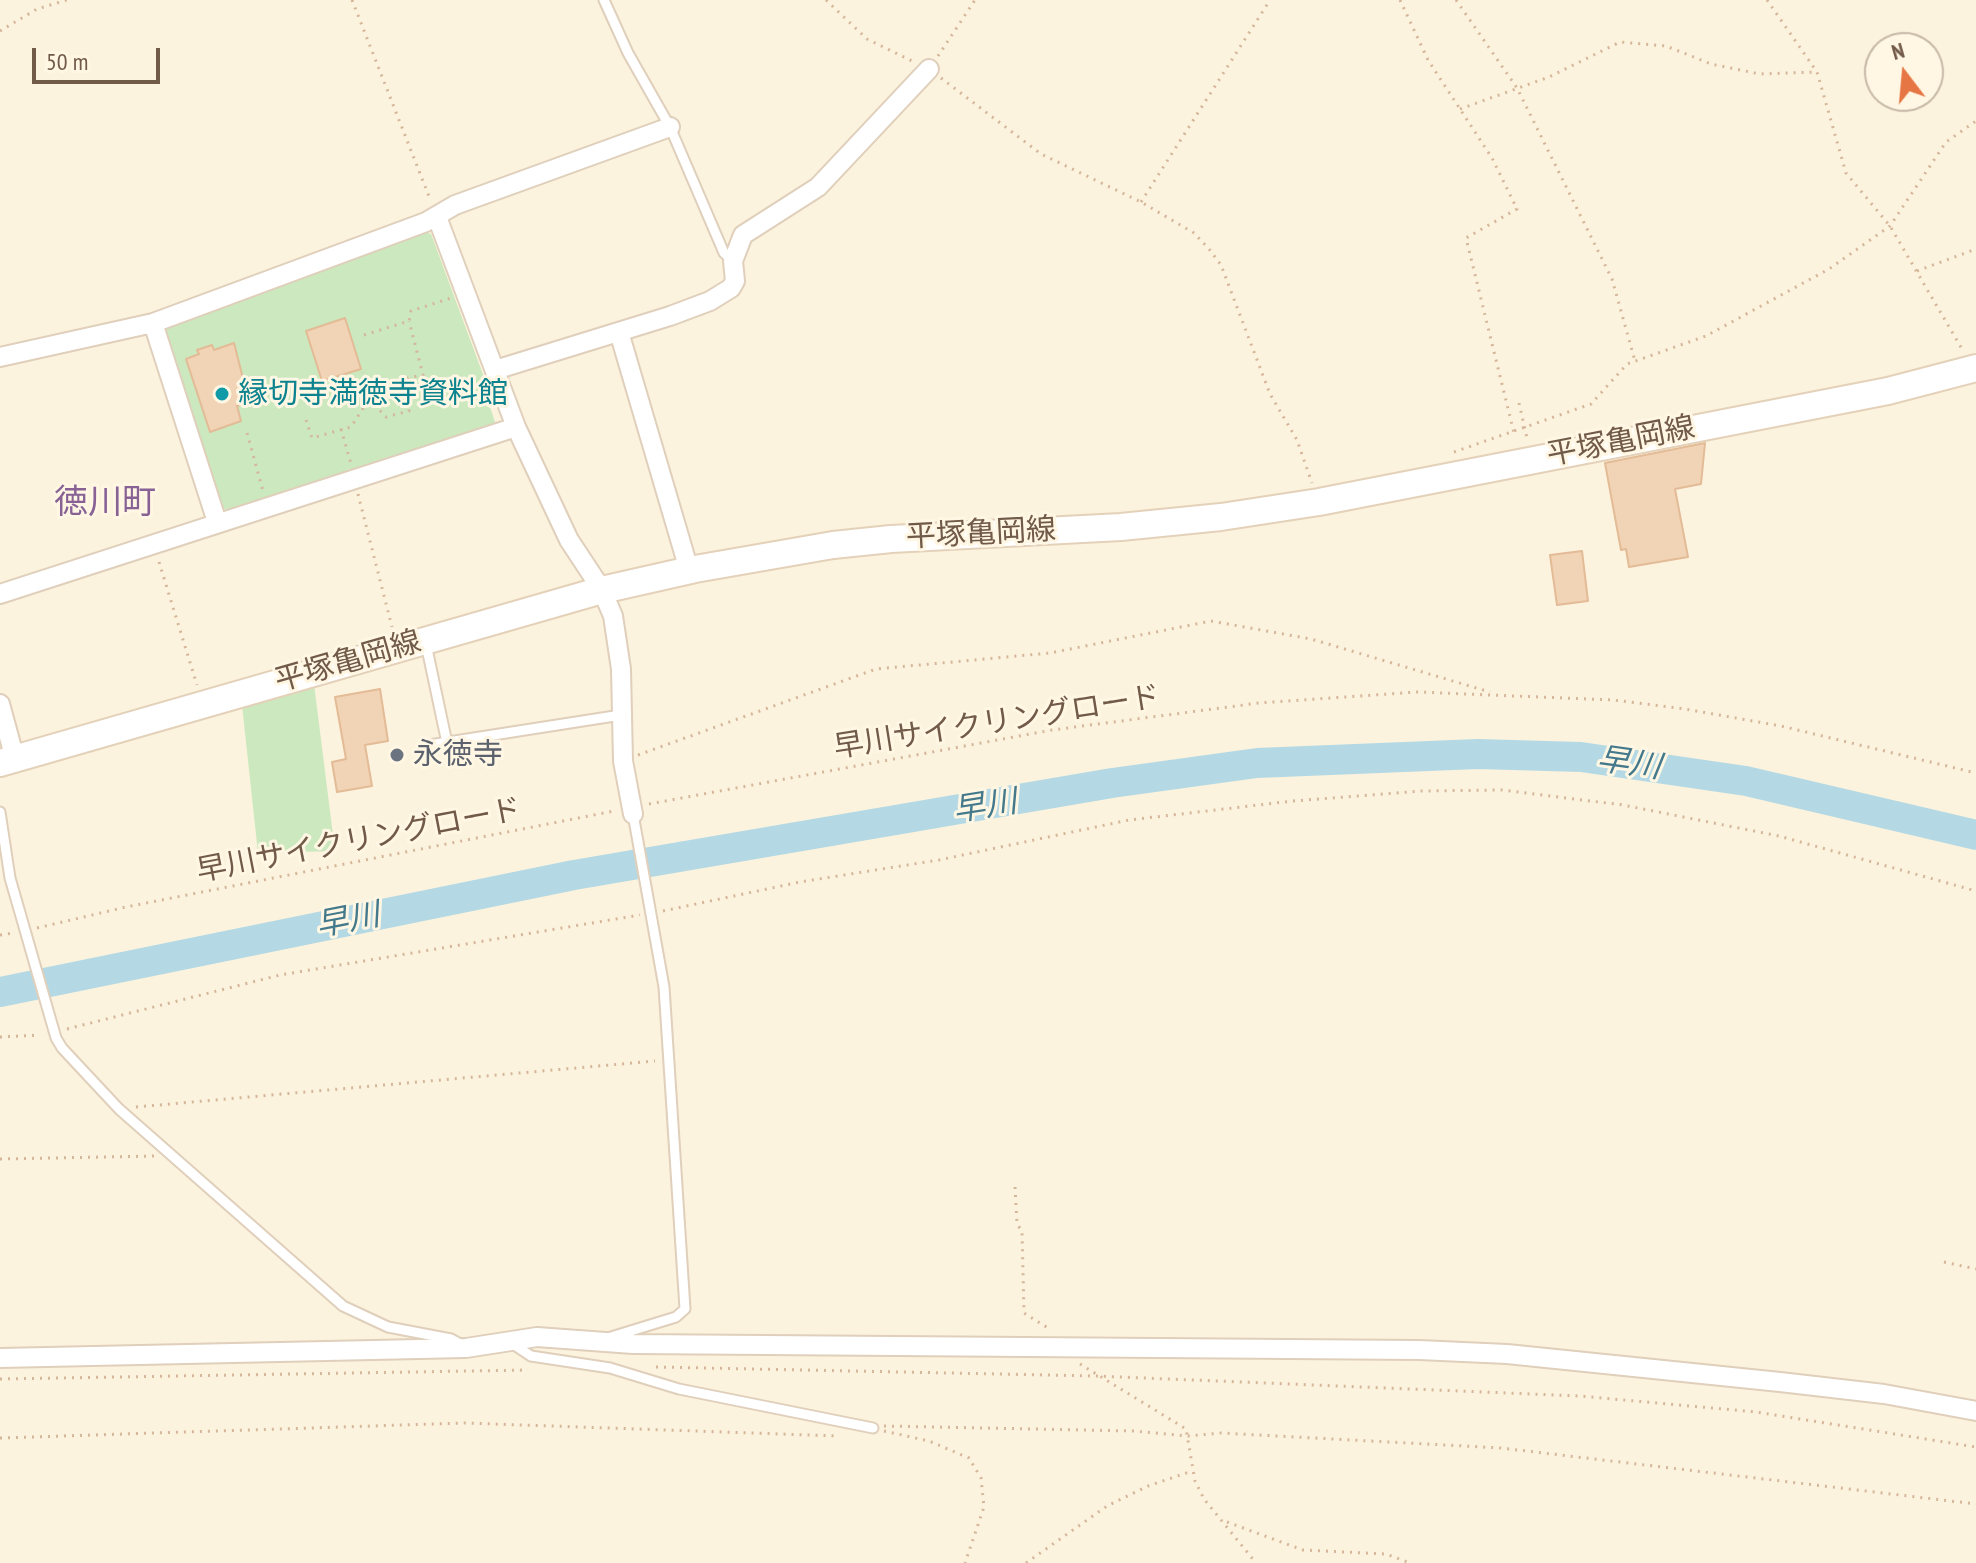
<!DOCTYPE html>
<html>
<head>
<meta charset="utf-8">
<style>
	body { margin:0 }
	#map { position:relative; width:1976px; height:1563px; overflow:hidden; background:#fcf3de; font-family:"PT Sans Narrow",sans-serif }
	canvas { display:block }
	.north { position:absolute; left:1864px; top:32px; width:80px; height:80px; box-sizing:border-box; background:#fff7e4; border:2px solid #c6b8a5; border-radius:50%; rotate:344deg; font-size:22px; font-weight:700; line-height:32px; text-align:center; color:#715a47 }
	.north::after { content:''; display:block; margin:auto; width:28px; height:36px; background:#e67643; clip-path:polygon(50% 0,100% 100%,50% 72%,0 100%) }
	.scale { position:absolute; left:32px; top:48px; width:128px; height:36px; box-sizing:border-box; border:4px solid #715a47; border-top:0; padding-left:10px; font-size:24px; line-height:28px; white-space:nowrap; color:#715a47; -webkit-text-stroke:6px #fff7e4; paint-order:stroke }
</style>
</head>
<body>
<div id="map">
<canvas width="1976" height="1563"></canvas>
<div class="north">N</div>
<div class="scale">50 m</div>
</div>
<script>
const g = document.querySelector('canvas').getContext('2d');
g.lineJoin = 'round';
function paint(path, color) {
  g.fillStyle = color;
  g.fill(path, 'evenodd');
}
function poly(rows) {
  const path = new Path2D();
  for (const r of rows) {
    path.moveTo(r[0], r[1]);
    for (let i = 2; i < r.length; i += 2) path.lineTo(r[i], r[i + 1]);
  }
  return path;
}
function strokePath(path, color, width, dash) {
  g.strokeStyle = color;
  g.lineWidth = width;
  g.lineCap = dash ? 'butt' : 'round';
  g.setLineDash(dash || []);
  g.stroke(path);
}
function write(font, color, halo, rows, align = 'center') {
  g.font = font + ' "PT Sans Narrow","Noto Sans JP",sans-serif';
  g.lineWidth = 6;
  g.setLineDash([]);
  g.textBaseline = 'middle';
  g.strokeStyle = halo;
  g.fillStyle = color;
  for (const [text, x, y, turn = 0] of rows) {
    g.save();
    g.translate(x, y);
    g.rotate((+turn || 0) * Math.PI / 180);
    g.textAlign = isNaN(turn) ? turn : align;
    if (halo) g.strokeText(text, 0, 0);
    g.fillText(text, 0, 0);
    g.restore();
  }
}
const green = poly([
	[421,231,431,234,491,396,487,398,497,428,364,470,349,469,343,475,231,513,223,508,163,333,168,326],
	[314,684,335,851,258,853,242,705]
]);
const river = poly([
	[0,992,574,875,1112,783,1257,763,1478,754,1581,757,1746,781,1976,835]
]);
const building = poly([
	[345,318,361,369,322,381,306,331,345,318],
	[234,343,249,402,237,406,241,421,210,432,186,359,199,354,197,350,212,345,214,350,234,343],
	[1705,443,1701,484,1675,489,1688,557,1629,567,1626,549,1621,550,1605,463,1705,443],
	[1582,551,1588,601,1557,605,1550,555,1582,551],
	[380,689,388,741,365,745,372,786,337,792,332,762,346,759,335,697,380,689]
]);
const path = poly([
	[352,0,430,199],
	[826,0,867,39,914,62],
	[1400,0,1428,60,1492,158,1517,209,1466,238,1514,433],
	[1456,0,1517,88,1612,279,1635,361],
	[1767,0,1817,72,1846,173,1890,226,1962,349],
	[0,31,37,9,67,0],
	[938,56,975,0],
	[941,78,1041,154,1141,202,1194,233,1209,249,1221,265,1270,394,1297,440,1312,483],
	[1460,109,1549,77,1620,42,1666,46,1711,64,1760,74,1817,72],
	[1141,202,1270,0],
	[1917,271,1976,249],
	[364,335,409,321,411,311,451,298],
	[369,399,386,417,409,411,408,378,423,375,409,321],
	[1519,403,1527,438],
	[306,420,312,438,351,427,369,399,363,372],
	[341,429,351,464],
	[247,433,263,491],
	[1454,452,1591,404,1627,364,1706,336,1829,269,1890,226,1946,142,1976,121],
	[358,494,392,627],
	[159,562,197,685],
	[638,755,876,669,1050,653,1211,621,1311,639,1490,692],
	[649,804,1052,730,1259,703,1417,692,1613,700,1685,709,1781,726,1976,773],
	[663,911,800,882,939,860,1129,820,1293,801,1422,791,1502,790,1623,805,1779,836,1976,891],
	[37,928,126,907,614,811],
	[0,935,14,933],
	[67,1029,280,975,640,915],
	[0,1037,40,1035],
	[136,1107,655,1061],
	[0,1159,156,1156],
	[1015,1187,1017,1224,1022,1231,1024,1313,1048,1328],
	[1944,1262,1976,1269],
	[1080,1364,1186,1429,1195,1481,1204,1499,1256,1563],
	[656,1367,1096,1376,1580,1396,1756,1412,1976,1447],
	[0,1379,528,1370],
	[884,1426,1133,1431,1188,1436,1221,1433,1501,1448,1976,1504],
	[884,1431,929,1441,969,1458,981,1478,984,1507,965,1563],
	[0,1438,465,1423,838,1436],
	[1227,1522,1303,1550,1386,1554,1410,1563],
	[1026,1563,1107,1506,1148,1486,1192,1471]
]);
const lane = poly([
	[604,0,628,53,670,127,724,253,733,261],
	[426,644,447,743],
	[429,745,621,715],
	[0,812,10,878,56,1038,62,1048,119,1109,343,1306,388,1327,451,1339,462,1345],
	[611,1337,676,1317,685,1309,664,987,633,814],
	[510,1342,531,1356,610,1368,679,1389,873,1428]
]);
const street = poly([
	[437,217,516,427,569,540,602,590,613,616,621,669,623,761,633,814],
	[153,323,217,522],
	[619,332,689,570],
	[0,357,153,323,426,222,455,205,670,127],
	[495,370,670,316,710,301,731,288,735,281,733,261,743,235,818,187,929,69],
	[0,594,516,427],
	[0,704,15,759],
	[0,1358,466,1348,537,1337,633,1344,1419,1350,1507,1354,1780,1382,1884,1394,1976,1411]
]);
const secondary = poly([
	[0,763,602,590,695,569,833,545,891,539,1121,527,1221,517,1319,502,1888,391,1976,368]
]);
const markers = [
	[222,394,8,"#0f9aa8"],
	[397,755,8,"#6b7280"]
];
const cultureNames = [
	["縁切寺満徳寺資料館",238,394]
];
const streetNames = [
	["平塚亀岡線",1621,442,-11],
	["平塚亀岡線",981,534,-3],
	["平塚亀岡線",348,662,-16],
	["早川サイクリングロード",997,723,-9],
	["早川サイクリングロード",359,841,-11]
];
const worshipNames = [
	["永徳寺",413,755]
];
const waterNames = [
	["早川",1629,764,8],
	["早川",985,807,-9],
	["早川",348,921,-11]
];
const quarterNames = [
	["徳川町",105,503]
];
paint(green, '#cbe8be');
strokePath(river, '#b4d9e4', 30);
paint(building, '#f1d3b6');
strokePath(building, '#e3bb97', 2);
strokePath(lane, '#dfcfbb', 13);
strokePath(street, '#dfcfbb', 22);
strokePath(secondary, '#e4d1b9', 30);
strokePath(path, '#d5b69a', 3, [2, 6]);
strokePath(lane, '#fff', 9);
strokePath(street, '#fff', 18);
strokePath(secondary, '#fff', 26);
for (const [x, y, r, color] of markers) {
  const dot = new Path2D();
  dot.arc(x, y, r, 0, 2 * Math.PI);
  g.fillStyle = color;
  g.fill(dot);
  strokePath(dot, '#fff7e4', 3);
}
write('30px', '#0d838f', '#fff7e4', cultureNames, 'left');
write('30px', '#715a47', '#fff7e4', streetNames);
write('30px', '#5b616d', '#fff7e4', worshipNames, 'left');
write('italic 32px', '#44798c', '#fff7e4', waterNames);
write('34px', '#886295', '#fff7e4', quarterNames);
</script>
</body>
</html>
